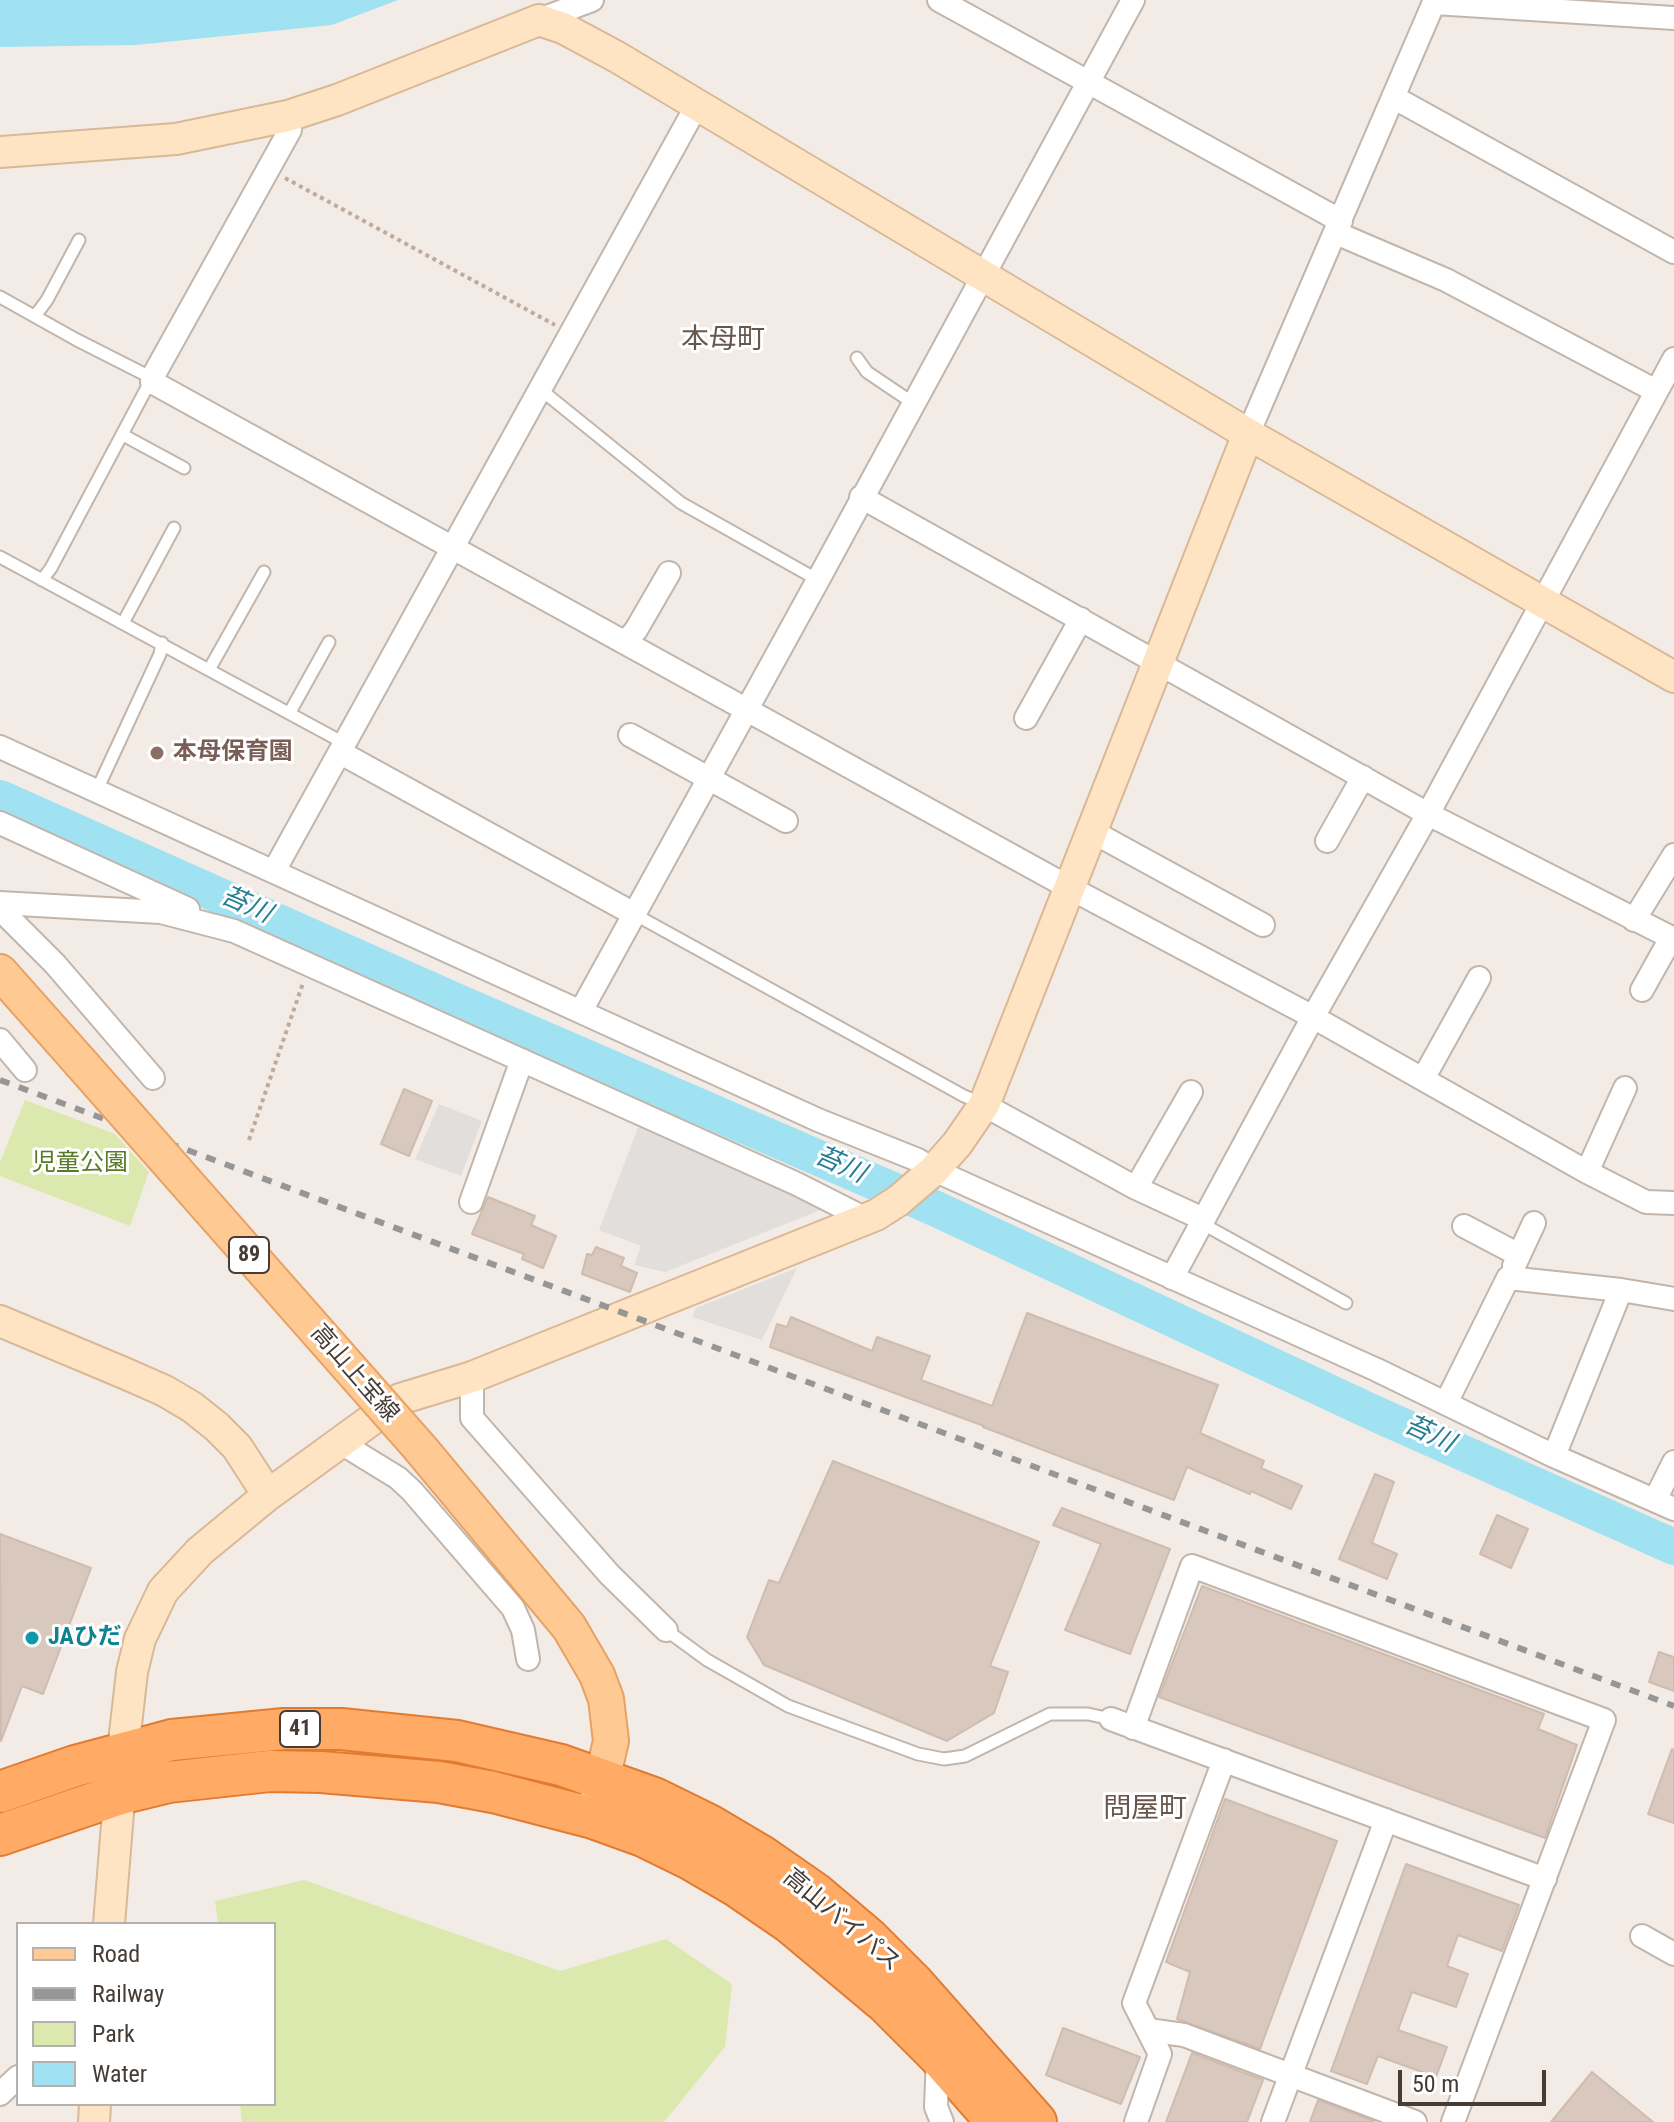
<!DOCTYPE html>
<html>
<head>
<meta charset="utf-8">
<style>
	body { margin:0 }
	#map { position:relative; width:1674px; height:2122px; overflow:hidden; background:#f3ece6; font-family:"Roboto Condensed",sans-serif }
	canvas { display:block }
	.legend { position:absolute; left:16px; top:1922px; width:260px; height:184px; box-sizing:border-box; background:#fff; border:2px solid #b5b1ae; margin:0; padding:10px 14px; list-style:none; font-size:24px; color:#463c35 }
	.legend li { display:flex; align-items:center; gap:16px; height:40px }
	.legend b { width:40px; border:2px solid #b5b1ae }
	.scale { position:absolute; left:1398px; top:2070px; width:148px; height:36px; box-sizing:border-box; border:4px solid #463c35; border-top:0; padding-left:10px; font-size:24px; line-height:28px; white-space:nowrap; color:#463c35; -webkit-text-stroke:6px #fff; paint-order:stroke }
</style>
</head>
<body>
<div id="map">
<canvas width="1674" height="2122"></canvas>
<ul class="legend">
<li><b style="height:10px;background:#ffc993"></b>Road</li>
<li><b style="height:10px;background:#969696"></b>Railway</li>
<li><b style="height:22px;background:#dbe9ae"></b>Park</li>
<li><b style="height:22px;background:#a1e2f2"></b>Water</li>
</ul>
<div class="scale">50 m</div>
</div>
<script>
const g = document.querySelector('canvas').getContext('2d');
g.lineJoin = 'round';
function paint(path, color) {
  g.fillStyle = color;
  g.fill(path, 'evenodd');
}
function poly(rows) {
  const path = new Path2D();
  for (const r of rows) {
    path.moveTo(r[0], r[1]);
    for (let i = 2; i < r.length; i += 2) path.lineTo(r[i], r[i + 1]);
  }
  return path;
}
function strokePath(path, color, width, dash) {
  g.strokeStyle = color;
  g.lineWidth = width;
  g.lineCap = dash ? 'butt' : 'round';
  g.setLineDash(dash || []);
  g.stroke(path);
}
function write(font, color, halo, rows, align = 'center') {
  g.font = font + ' "Roboto Condensed","Noto Sans JP",sans-serif';
  g.lineWidth = 6;
  g.setLineDash([]);
  g.textBaseline = 'middle';
  g.strokeStyle = halo;
  g.fillStyle = color;
  for (const [text, x, y, turn = 0] of rows) {
    g.save();
    g.translate(x, y);
    g.rotate((+turn || 0) * Math.PI / 180);
    g.textAlign = isNaN(turn) ? turn : align;
    if (halo) g.strokeText(text, 0, 0);
    g.fillText(text, 0, 0);
    g.restore();
  }
}
const green = poly([
	[25,1100,115,1134,149,1172,130,1226,0,1176,0,1162],
	[304,1880,560,1971,666,1939,732,1984,725,2047,664,2122,242,2122,240,2104,274,2104,274,1924,218,1924,215,1901]
]);
const parking = poly([
	[439,1104,482,1121,461,1176,415,1159],
	[639,1125,823,1209,665,1272,634,1265,641,1246,599,1230],
	[797,1268,762,1340,692,1317,696,1308]
]);
const water = poly([
	[0,0,398,0,332,25,136,45,0,47]
]);
const river = poly([
	[0,798,451,999,932,1207,1376,1414,1674,1547]
]);
const building = poly([
	[404,1089,432,1101,409,1156,381,1144,404,1089],
	[488,1197,535,1216,531,1225,556,1236,543,1268,522,1259,524,1254,472,1234,488,1197],
	[596,1247,624,1258,621,1266,637,1273,630,1292,582,1274,587,1254,592,1255,596,1247],
	[1027,1313,1218,1385,1200,1433,1264,1461,1261,1468,1302,1486,1291,1509,1251,1491,1250,1494,1187,1467,1174,1500,983,1427,984,1426,770,1347,777,1324,787,1327,791,1317,872,1351,877,1337,930,1356,921,1380,992,1406,1027,1313],
	[833,1461,1039,1542,990,1666,1008,1672,994,1713,947,1741,764,1665,747,1637,769,1580,779,1583,833,1461],
	[1375,1474,1394,1482,1372,1543,1397,1554,1387,1579,1339,1559,1375,1474],
	[1062,1508,1170,1549,1130,1654,1065,1630,1101,1544,1053,1525,1062,1508],
	[1497,1515,1528,1529,1511,1568,1480,1554,1497,1515],
	[0,1534,91,1568,43,1694,22,1686,1,1741,0,1534],
	[1202,1586,1544,1714,1538,1729,1577,1745,1545,1838,1159,1697,1202,1586],
	[1659,1652,1674,1657,1674,1691,1649,1682,1659,1652],
	[1672,1749,1674,1750,1674,1823,1648,1814,1672,1749],
	[1225,1799,1337,1841,1260,2049,1177,2019,1190,1972,1166,1962,1225,1799],
	[1406,1864,1519,1905,1502,1951,1458,1935,1447,1966,1468,1974,1456,2007,1412,1992,1398,2030,1447,2047,1436,2077,1378,2056,1367,2084,1331,2071,1406,1864],
	[1063,2028,1140,2057,1121,2104,1046,2075,1063,2028],
	[1192,2053,1263,2080,1247,2122,1166,2122,1192,2053],
	[1592,2072,1653,2122,1551,2122,1592,2072],
	[1318,2100,1374,2121,1374,2122,1310,2122,1318,2100]
]);
const path = poly([
	[285,178,555,325],
	[249,1140,303,983]
]);
const lane = poly([
	[0,297,77,340,152,378,51,568,42,580],
	[35,316,47,300,79,240],
	[857,358,867,372,913,403],
	[540,389,681,503,818,580],
	[123,435,184,468],
	[0,557,344,743],
	[123,623,174,528],
	[210,668,264,572],
	[290,712,329,642],
	[96,792,160,654,162,643],
	[634,914,964,1096,981,1103],
	[1201,1223,1346,1303],
	[666,1630,707,1660,788,1706,918,1754,944,1759,965,1756,1050,1714,1088,1714,1111,1719]
]);
const street = poly([
	[939,0,1341,221],
	[1434,3,1674,18],
	[539,20,592,0],
	[1393,97,1674,252],
	[1336,233,1446,280,1656,391],
	[152,378,290,130,288,116],
	[152,382,1070,888,1313,1017,1587,1172,1646,1202,1674,1203],
	[1248,434,1435,0],
	[861,497,1428,814,1674,939],
	[625,643,636,630,669,573],
	[1026,718,1081,619],
	[630,735,786,821],
	[0,747,818,1120,918,1160,934,1170,1377,1370,1554,1456,1674,1509],
	[341,753,634,914],
	[0,823,188,909],
	[1093,832,1263,925],
	[1327,841,1363,777],
	[274,871,697,105],
	[0,903,161,912,234,931,797,1184,866,1219],
	[0,909,55,964,153,1078],
	[1634,920,1674,855],
	[1642,990,1671,938],
	[581,1011,818,580,1133,0],
	[0,1040,25,1070],
	[1423,1079,1479,978],
	[984,1105,1136,1188,1203,1219],
	[1587,1172,1625,1088],
	[1136,1188,1191,1092],
	[471,1202,522,1060],
	[1464,1226,1519,1255],
	[1514,1266,1534,1223],
	[1172,1278,1313,1017,1428,814,1674,359],
	[472,1377,472,1418,609,1574,666,1630],
	[1446,1403,1508,1278,1621,1290,1674,1299],
	[341,1443,398,1478,412,1491,513,1608,523,1630,528,1659],
	[1554,1456,1621,1290],
	[1655,1500,1674,1462],
	[1111,1719,1545,1879],
	[1133,1728,1192,1566,1604,1720,1453,2122],
	[1642,1936,1674,1954],
	[1148,2030,1184,2035,1415,2122],
	[938,2056,936,2107,942,2122],
	[0,2094,18,2077],
	[1136,2122,1160,2054,1134,2003,1224,1760],
	[1273,2122,1386,1820]
]);
const secondary = poly([
	[0,152,176,139,288,116,337,100,539,20,563,28,617,57,1248,434,1674,677],
	[0,1321,124,1373,165,1391,192,1407,217,1427,237,1447,268,1495],
	[109,1924,123,1751,132,1672,140,1639,163,1591,200,1551,268,1495,400,1399,472,1377,876,1215,898,1201,934,1170,957,1144,984,1105,1248,434],
	[94,2122,95,2104]
]);
const primary = poly([
	[0,972,79,1061],
	[420,1448,569,1627,597,1675,606,1699,611,1741,596,1806]
]);
const highway = poly([
	[0,1792,75,1766,172,1740,284,1729,341,1729,457,1741,561,1765,654,1798,709,1825,763,1857,816,1894,868,1938,914,1984,1036,2122],
	[0,1835,120,1794,169,1782,270,1771,321,1772,439,1782,493,1792,593,1818,643,1836,690,1859,738,1887,789,1922,887,2004,938,2055,997,2122]
]);
const rail = poly([
	[0,1080,1674,1706]
]);
const primaryBridge = poly([
	[79,1061,420,1448]
]);
const markers = [
	[157,753,8,"#8d6e63"],
	[32,1638,8,"#0f9aa8"]
];
const shields = [
	[249,1255,40],
	[300,1729,40]
];
const shieldNames = [
	["89",249,1255],
	["41",300,1729]
];
const educationNames = [
	["本母保育園",173,753]
];
const parkNames = [
	["児童公園",80,1164]
];
const streetNames = [
	["高山上宝線",354,1374,49],
	["高山バイパス",841,1921,40]
];
const cultureNames = [
	["JAひだ",48,1638]
];
const waterNames = [
	["苔川",246,906,24],
	["苔川",840,1166,24],
	["苔川",1429,1435,25]
];
const quarterNames = [
	["本母町",723,341],
	["問屋町",1145,1810]
];
paint(green, '#dbe9ae');
paint(parking, '#e1dedb');
paint(water, '#a1e2f2');
strokePath(river, '#a1e2f2', 36);
paint(building, '#d8c8be');
strokePath(building, '#d0bcae', 2);
strokePath(lane, '#c2b5ab', 15);
strokePath(street, '#c2b5ab', 26);
strokePath(secondary, '#d8b897', 34);
strokePath(primary, '#e7a161', 38);
strokePath(highway, '#e17b32', 44);
strokePath(path, '#c1aa99', 4, [4, 4]);
strokePath(lane, '#fff', 11);
strokePath(street, '#fff', 22);
strokePath(secondary, '#ffe4c4', 30);
strokePath(primary, '#ffc993', 34);
strokePath(highway, '#ffaa65', 40);
strokePath(rail, '#969696', 6, [10, 10]);
strokePath(primaryBridge, '#e7a161', 38, []);
strokePath(primaryBridge, '#ffc993', 34);
for (const [x, y, r, color] of markers) {
  const dot = new Path2D();
  dot.arc(x, y, r, 0, 2 * Math.PI);
  g.fillStyle = color;
  g.fill(dot);
  strokePath(dot, '#fff', 3);
}
for (const [x, y, w] of shields) {
  const box = new Path2D();
  box.roundRect(x - w / 2, y - 18, w, 36, 6);
  g.fillStyle = '#fff';
  g.fill(box);
  strokePath(box, '#463c35', 2);
}
write('bold 22px', '#463c35', null, shieldNames);
write('bold 24px', '#785e54', '#fff', educationNames, 'left');
write('24px', '#587a27', '#fff', parkNames);
write('24px', '#463c35', '#fff', streetNames);
write('bold 24px', '#0d838f', '#fff', cultureNames, 'left');
write('italic 26px', '#267e94', '#fff', waterNames);
write('28px', '#69574c', '#fff', quarterNames);
</script>
</body>
</html>
